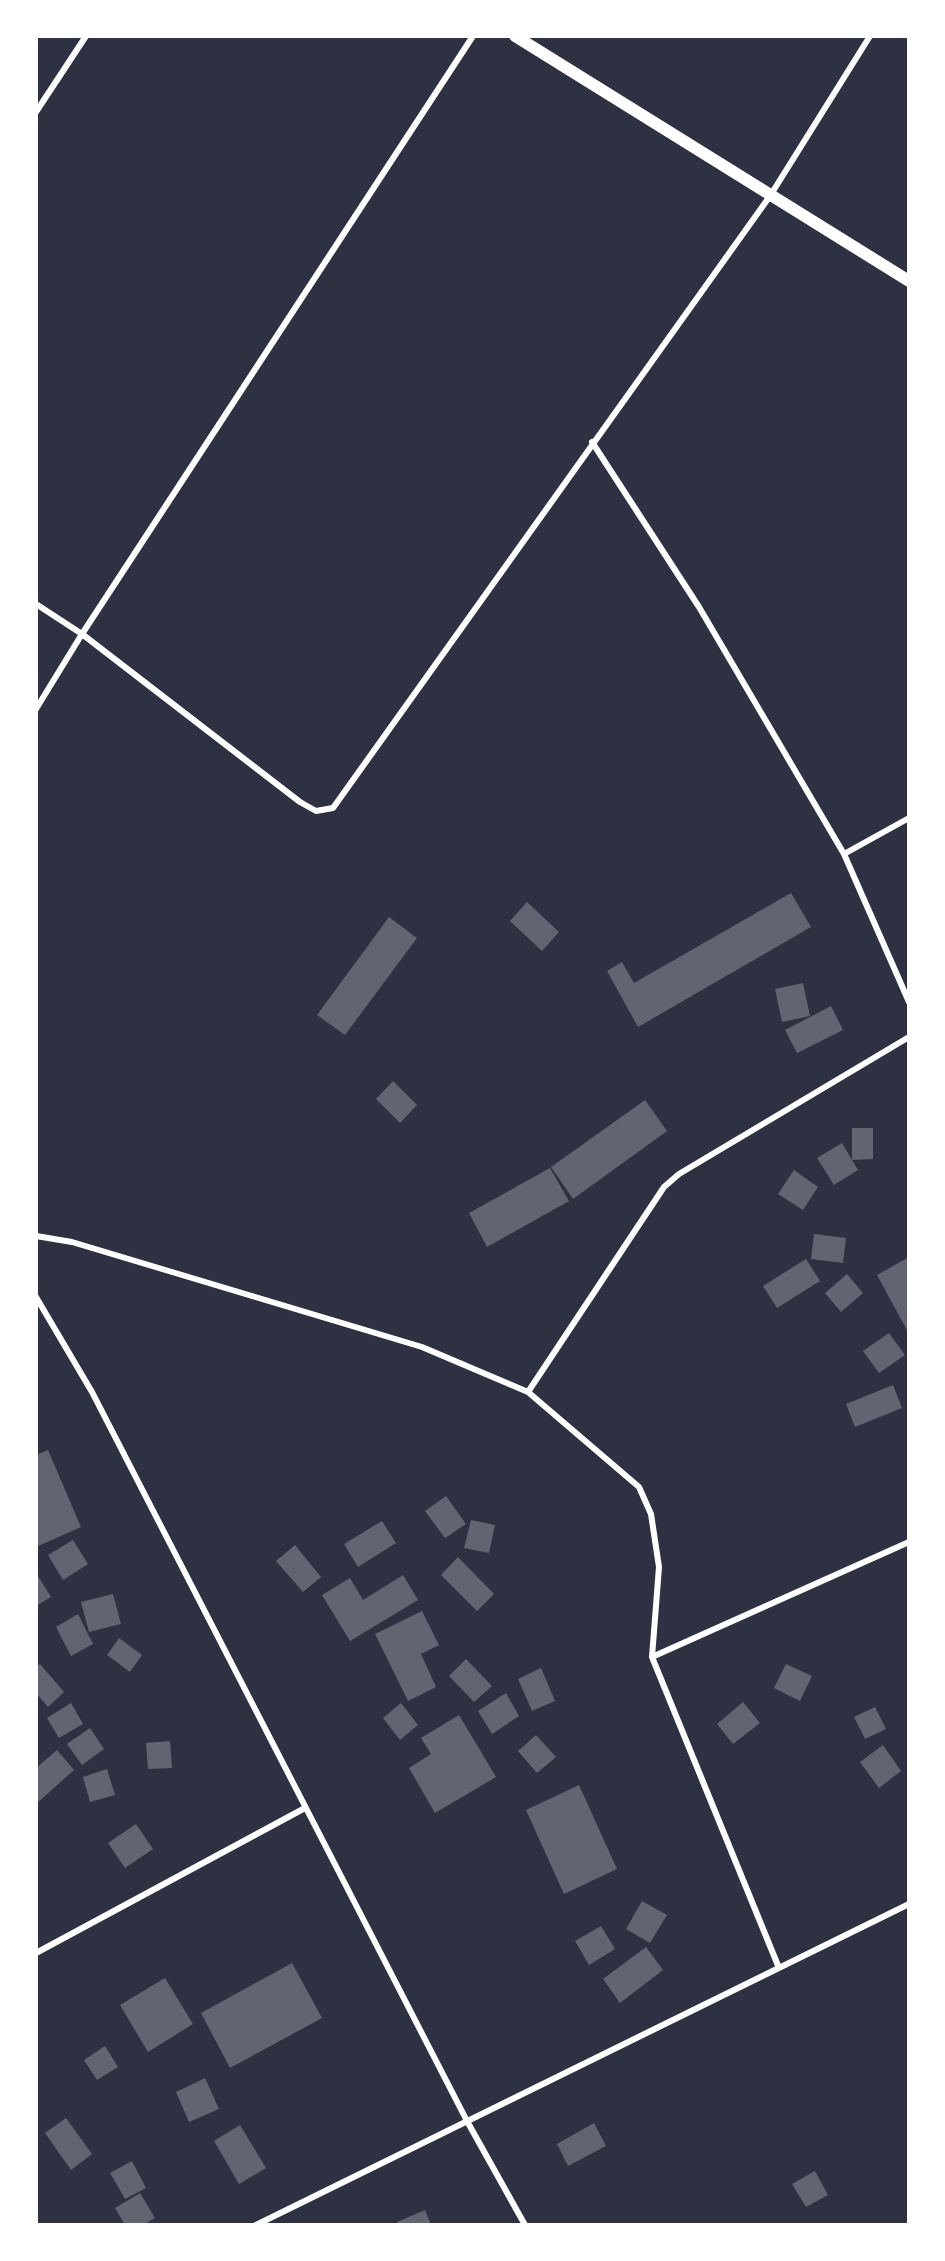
<!DOCTYPE html>
<html>
<head>
<meta charset="utf-8">
<style>
	body { margin:0 }
	#map { position:relative; width:945px; height:2261px; overflow:hidden; background:#2d3142; font-family:"Noto Sans",sans-serif }
	canvas { display:block }
	.frame { position:absolute; inset:0; border:38px solid #fff; pointer-events:none }
</style>
</head>
<body>
<div id="map">
<canvas width="945" height="2261"></canvas>
<div class="frame"></div>
</div>
<script>
const g = document.querySelector('canvas').getContext('2d');
g.lineJoin = 'round';
function paint(path, color) {
  g.fillStyle = color;
  g.fill(path, 'evenodd');
}
function poly(rows) {
  const path = new Path2D();
  for (const r of rows) {
    path.moveTo(r[0], r[1]);
    for (let i = 2; i < r.length; i += 2) path.lineTo(r[i], r[i + 1]);
  }
  return path;
}
function strokePath(path, color, width, dash) {
  g.strokeStyle = color;
  g.lineWidth = width;
  g.lineCap = dash ? 'butt' : 'round';
  g.setLineDash(dash || []);
  g.stroke(path);
}
const building = poly([
	[791,893,811,927,638,1027,607,971,622,962,634,983],
	[527,902,559,932,542,951,510,921],
	[389,917,417,938,345,1035,317,1015],
	[803,983,810,1016,782,1022,775,989],
	[831,1006,843,1030,797,1053,785,1030],
	[393,1081,417,1105,400,1123,376,1099],
	[645,1100,667,1131,573,1199,551,1167],
	[852,1128,873,1128,873,1159,852,1160],
	[842,1143,858,1170,834,1185,817,1158],
	[550,1168,569,1201,487,1247,469,1213],
	[794,1170,818,1187,803,1210,778,1194],
	[814,1234,846,1238,843,1263,811,1259],
	[909,1257,909,1334,877,1275],
	[806,1259,820,1281,777,1308,763,1286],
	[847,1274,863,1293,841,1312,825,1293],
	[889,1333,905,1355,879,1373,863,1351],
	[893,1385,902,1408,855,1427,846,1404],
	[48,1450,81,1527,36,1547,36,1455],
	[446,1496,466,1524,445,1538,425,1511],
	[471,1520,495,1525,489,1553,464,1548],
	[382,1521,396,1543,358,1567,344,1544],
	[73,1540,88,1564,63,1580,48,1555],
	[295,1545,321,1577,303,1592,276,1561],
	[458,1557,494,1594,477,1611,441,1575],
	[36,1573,51,1597,36,1606],
	[403,1575,418,1600,350,1641,322,1595,350,1578,363,1600],
	[113,1594,121,1624,89,1632,81,1602],
	[422,1611,439,1645,421,1654,436,1687,408,1701,375,1634],
	[78,1614,93,1644,71,1656,56,1627],
	[119,1638,142,1655,130,1672,107,1655],
	[466,1659,492,1686,474,1702,449,1676],
	[40,1664,64,1692,48,1707,36,1693,36,1667],
	[786,1664,812,1676,800,1701,774,1688],
	[541,1668,555,1701,532,1711,518,1679],
	[506,1693,519,1716,492,1734,478,1711],
	[743,1702,760,1723,733,1744,717,1724],
	[71,1703,83,1724,59,1738,47,1718],
	[401,1703,418,1725,400,1740,383,1718],
	[875,1707,886,1729,865,1739,854,1717],
	[459,1715,496,1777,435,1813,409,1768,431,1754,421,1738],
	[90,1728,104,1749,82,1765,67,1744],
	[536,1735,556,1757,537,1773,518,1751],
	[170,1741,172,1768,148,1769,146,1743],
	[883,1745,901,1771,879,1788,860,1762],
	[57,1750,74,1770,36,1804,36,1768],
	[107,1769,115,1795,90,1802,83,1777],
	[579,1785,617,1869,564,1894,526,1810],
	[136,1824,153,1849,125,1868,108,1843],
	[642,1901,667,1915,650,1943,626,1929],
	[601,1926,615,1949,589,1965,575,1941],
	[646,1947,663,1970,620,2003,603,1979],
	[292,1963,322,2018,230,2068,201,2013],
	[165,1978,193,2024,148,2052,120,2005],
	[105,2046,118,2067,97,2080,84,2060],
	[205,2078,219,2109,189,2122,176,2092],
	[66,2118,92,2154,71,2170,45,2133],
	[594,2123,606,2146,568,2166,557,2144],
	[240,2125,266,2168,239,2184,214,2141],
	[132,2161,146,2188,125,2199,110,2173],
	[815,2171,828,2195,806,2207,792,2184],
	[140,2193,155,2218,143,2225,125,2225,115,2208],
	[425,2210,431,2225,398,2225,397,2222]
]);
const minor = poly([
	[36,112,86,36],
	[592,442,699,607,844,854,909,1002],
	[36,604,82,634,300,802,316,811,333,808,770,196,870,36],
	[36,709,82,634,473,36],
	[844,854,909,818],
	[36,1236,72,1242,422,1347,528,1392,639,1487,651,1514,659,1567,652,1657,779,1968],
	[36,1297,92,1392,467,2121,525,2225],
	[528,1392,664,1187,679,1174,909,1037],
	[652,1657,909,1542],
	[36,1953,305,1808],
	[256,2225,909,1904]
]);
const secondary = poly([
	[515,36,909,281]
]);
paint(building, '#626471');
strokePath(minor, '#fff', 6);
strokePath(secondary, '#fff', 12);
</script>
</body>
</html>
